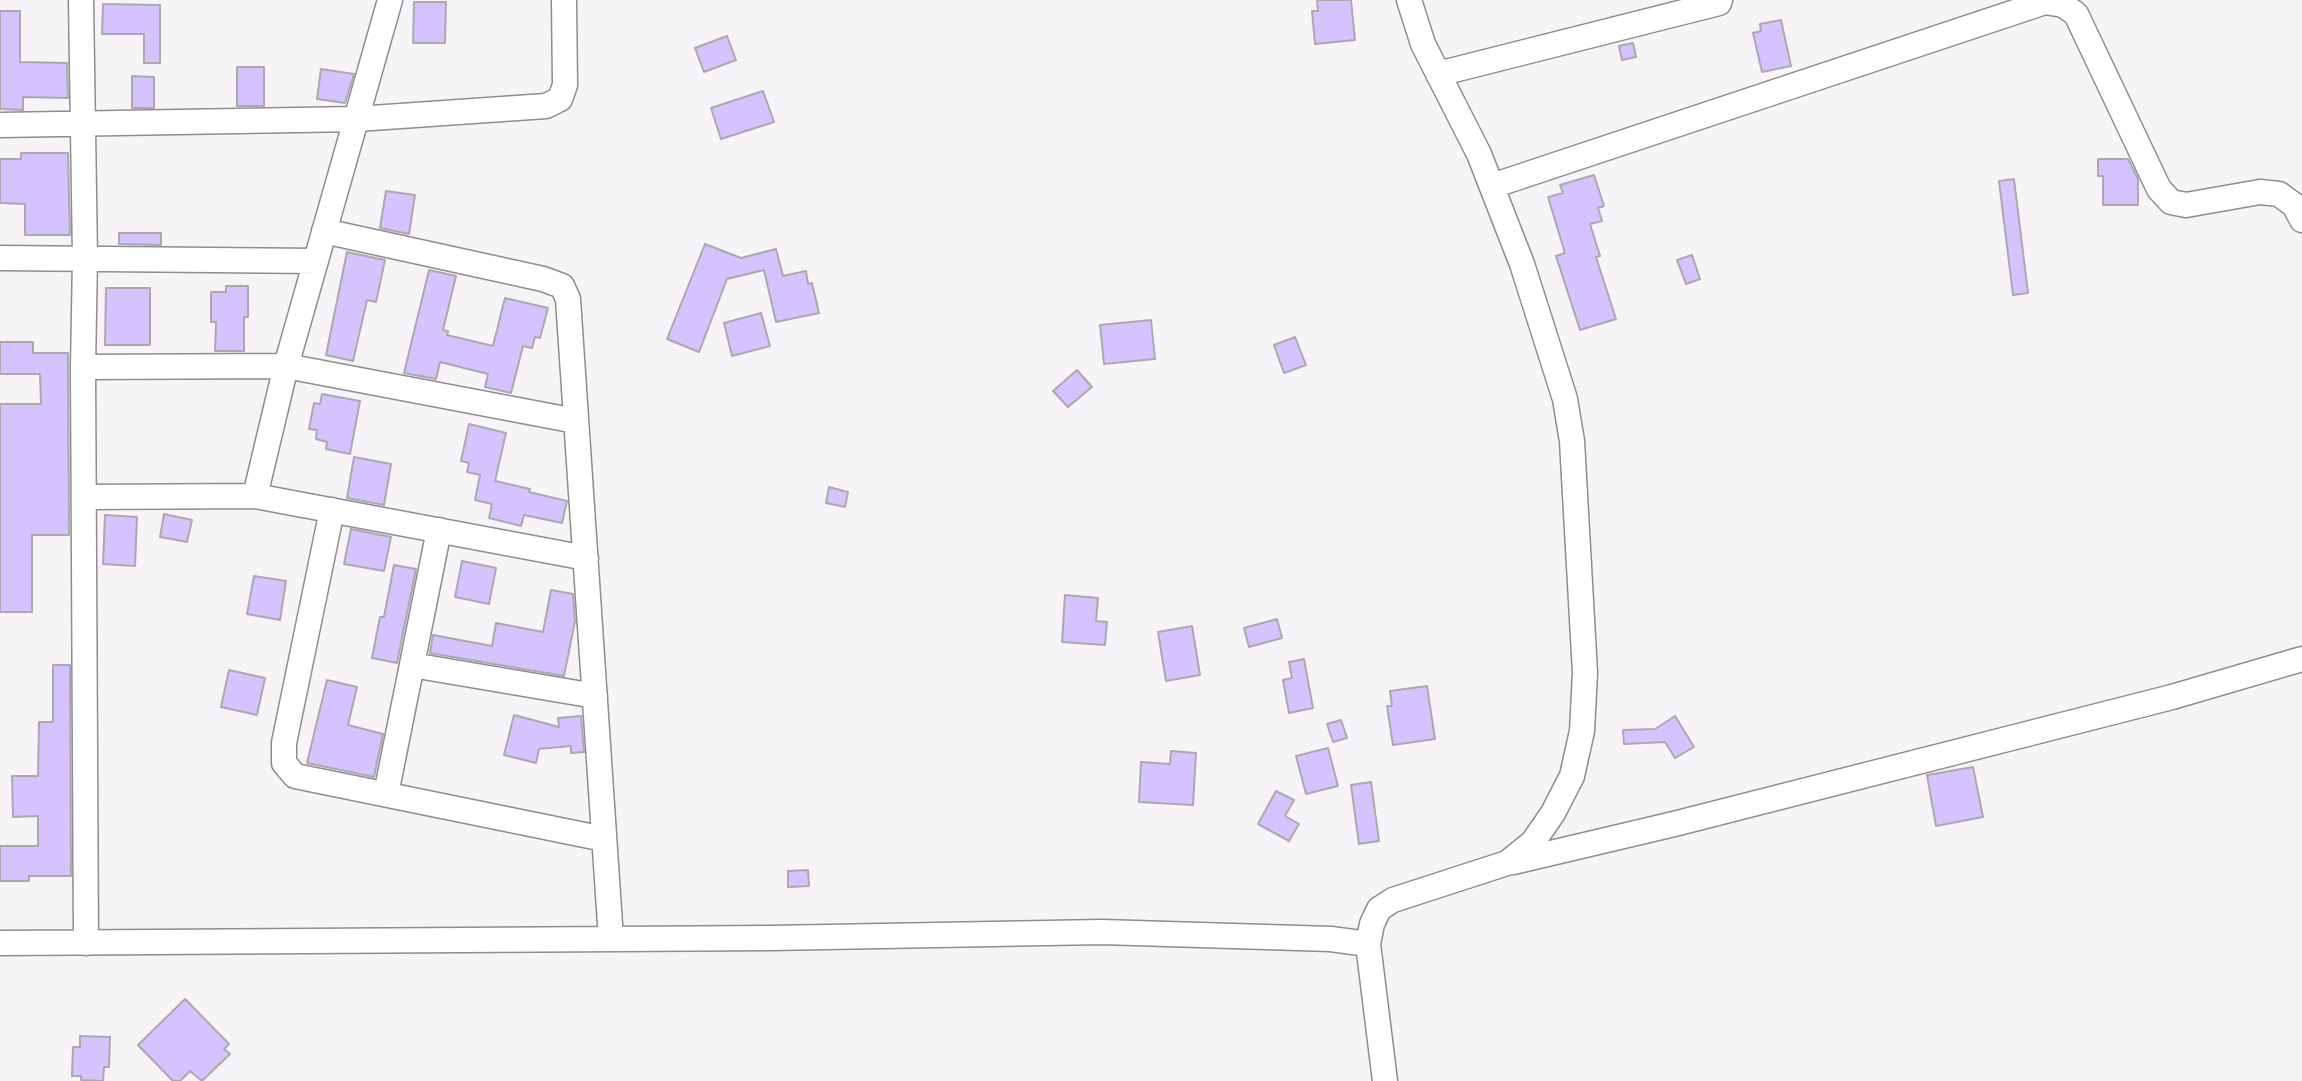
<!DOCTYPE html>
<html>
<head>
<meta charset="utf-8">
<style>
	body { margin:0 }
	canvas { display:block; background:#f7f4f7 }
</style>
</head>
<body>
<canvas width="2302" height="1081"></canvas>
<script>
const g = document.querySelector('canvas').getContext('2d');
g.lineJoin = 'round';
function paint(path, color) {
  g.fillStyle = color;
  g.fill(path, 'evenodd');
}
function poly(rows) {
  const path = new Path2D();
  for (const r of rows) {
    path.moveTo(r[0], r[1]);
    for (let i = 2; i < r.length; i += 2) path.lineTo(r[i], r[i + 1]);
  }
  return path;
}
function strokePath(path, color, width, dash) {
  g.strokeStyle = color;
  g.lineWidth = width;
  g.lineCap = dash ? 'butt' : 'round';
  g.setLineDash(dash || []);
  g.stroke(path);
}
const building = poly([
	[1317,0,1351,0,1355,40,1315,44,1312,11,1318,11,1317,0],
	[414,2,446,2,445,43,413,43,414,2],
	[103,4,160,5,160,63,144,63,144,34,102,34,103,4],
	[0,11,20,11,20,62,67,63,68,98,23,97,23,110,0,109,0,11],
	[1781,20,1791,66,1762,72,1753,33,1761,31,1760,24,1781,20],
	[727,36,736,60,704,72,695,48,727,36],
	[1633,43,1636,57,1622,60,1619,46,1633,43],
	[237,67,264,67,264,106,237,106,237,67],
	[321,69,354,74,345,103,317,99,321,69],
	[132,76,154,77,154,108,132,108,132,76],
	[763,91,774,122,721,139,711,108,763,91],
	[21,153,68,153,70,235,25,235,25,204,0,203,0,159,21,159,21,153],
	[2098,159,2128,159,2138,179,2138,205,2103,205,2103,176,2098,176,2098,159],
	[1594,175,1604,206,1598,208,1602,221,1590,224,1600,256,1596,257,1616,319,1580,330,1556,256,1565,253,1548,197,1563,193,1560,185,1594,175],
	[2014,179,2028,293,2013,295,1999,181,2014,179],
	[386,191,415,195,409,234,380,228,386,191],
	[119,233,161,233,161,245,119,244,119,233],
	[705,244,741,258,776,249,783,276,806,271,808,284,812,283,819,313,776,322,764,270,727,279,699,352,667,339,705,244],
	[347,252,385,260,376,302,367,300,353,361,326,355,347,252],
	[1692,255,1700,279,1686,284,1677,260,1692,255],
	[429,270,456,276,443,330,448,331,447,335,493,346,505,298,548,308,540,338,535,337,532,348,523,346,511,393,485,387,488,374,440,362,436,379,404,373,429,270],
	[226,286,248,286,248,317,244,317,244,351,215,351,216,322,211,322,211,292,226,292,226,286],
	[106,288,150,288,150,345,105,345,106,288],
	[761,313,770,346,732,356,724,323,761,313],
	[1151,320,1155,359,1104,364,1100,325,1151,320],
	[1295,337,1306,365,1284,373,1274,345,1295,337],
	[0,342,33,342,33,353,68,353,69,535,32,535,32,612,0,612,0,404,41,404,40,374,0,374,0,342],
	[1077,370,1092,387,1068,407,1053,391,1077,370],
	[322,394,360,401,350,454,326,449,327,442,316,439,317,430,309,429,314,403,320,404,322,394],
	[469,424,506,433,495,481,530,489,529,492,567,501,562,523,524,515,521,526,489,518,492,504,475,500,480,475,467,472,469,463,461,461,469,424],
	[354,457,391,464,384,505,347,498,354,457],
	[829,487,848,492,845,507,826,503,829,487],
	[164,514,192,520,187,542,160,537,164,514],
	[105,515,137,517,135,566,103,564,105,515],
	[351,529,391,537,384,571,344,564,351,529],
	[462,561,496,568,489,604,455,597,462,561],
	[394,565,416,569,397,663,372,658,380,617,384,617,394,565],
	[254,576,286,581,280,620,247,614,254,576],
	[551,590,573,594,575,621,564,676,430,653,433,635,492,646,496,623,543,632,551,590],
	[1065,595,1098,598,1096,621,1107,622,1105,645,1062,642,1065,595],
	[1277,619,1282,638,1249,647,1244,628,1277,619],
	[1192,626,1200,675,1166,681,1158,632,1192,626],
	[1304,659,1313,708,1289,713,1283,680,1292,678,1289,662,1304,659],
	[53,665,70,665,71,876,29,876,29,881,0,881,0,846,38,846,38,816,13,817,12,776,38,776,39,722,53,722,53,665],
	[229,670,265,678,257,715,221,707,229,670],
	[327,680,357,687,348,725,383,734,374,777,307,763,327,680],
	[1427,686,1435,739,1393,745,1387,706,1392,706,1390,691,1427,686],
	[514,715,559,727,558,718,581,716,584,752,571,753,571,746,539,749,536,763,504,755,514,715],
	[1675,716,1694,747,1675,758,1665,742,1624,744,1623,730,1655,729,1675,716],
	[1341,720,1347,738,1333,742,1327,724,1341,720],
	[1328,748,1338,786,1306,794,1296,756,1328,748],
	[1171,751,1196,753,1193,805,1139,802,1141,762,1170,764,1171,751],
	[1973,767,1983,817,1936,826,1927,775,1973,767],
	[1371,782,1379,841,1359,844,1351,785,1371,782],
	[1276,791,1294,800,1285,816,1299,824,1289,841,1258,824,1276,791],
	[808,870,809,886,788,887,788,871,808,870],
	[185,999,229,1044,224,1049,230,1054,202,1081,190,1071,180,1081,173,1081,138,1045,185,999],
	[80,1036,110,1037,109,1067,104,1067,103,1081,81,1080,81,1076,72,1076,73,1047,80,1047,80,1036]
]);
const minor = poly([
	[81,0,85,258,83,367,86,943],
	[1438,74,1719,3,1720,0],
	[0,125,357,119,546,106,560,99,565,85,564,0],
	[1492,186,2045,2,2063,5,2076,14,2159,189,2171,202,2186,205,2260,192,2279,194,2294,205,2302,220],
	[324,231,543,279,562,286,568,299,611,939],
	[0,258,316,261],
	[83,367,286,366,576,421],
	[255,496,286,366,390,0],
	[84,497,255,496,586,558],
	[332,510,284,743,284,763,295,776,604,839],
	[412,665,595,696],
	[386,794,439,530],
	[1513,862,1674,824,2172,697,2302,659],
	[0,943,771,938,1102,932,1331,939,1368,944],
	[1385,1081,1368,944,1372,924,1379,909,1393,900,1507,863,1533,842,1553,813,1572,776,1582,731,1585,673,1572,441,1565,399,1522,264,1479,154,1423,44,1409,0]
]);
paint(building, '#d4c3ff');
strokePath(building, '#aaa9ac', 2);
strokePath(minor, '#8f8d8f', 27);
strokePath(minor, '#fff', 24);
</script>
</body>
</html>
